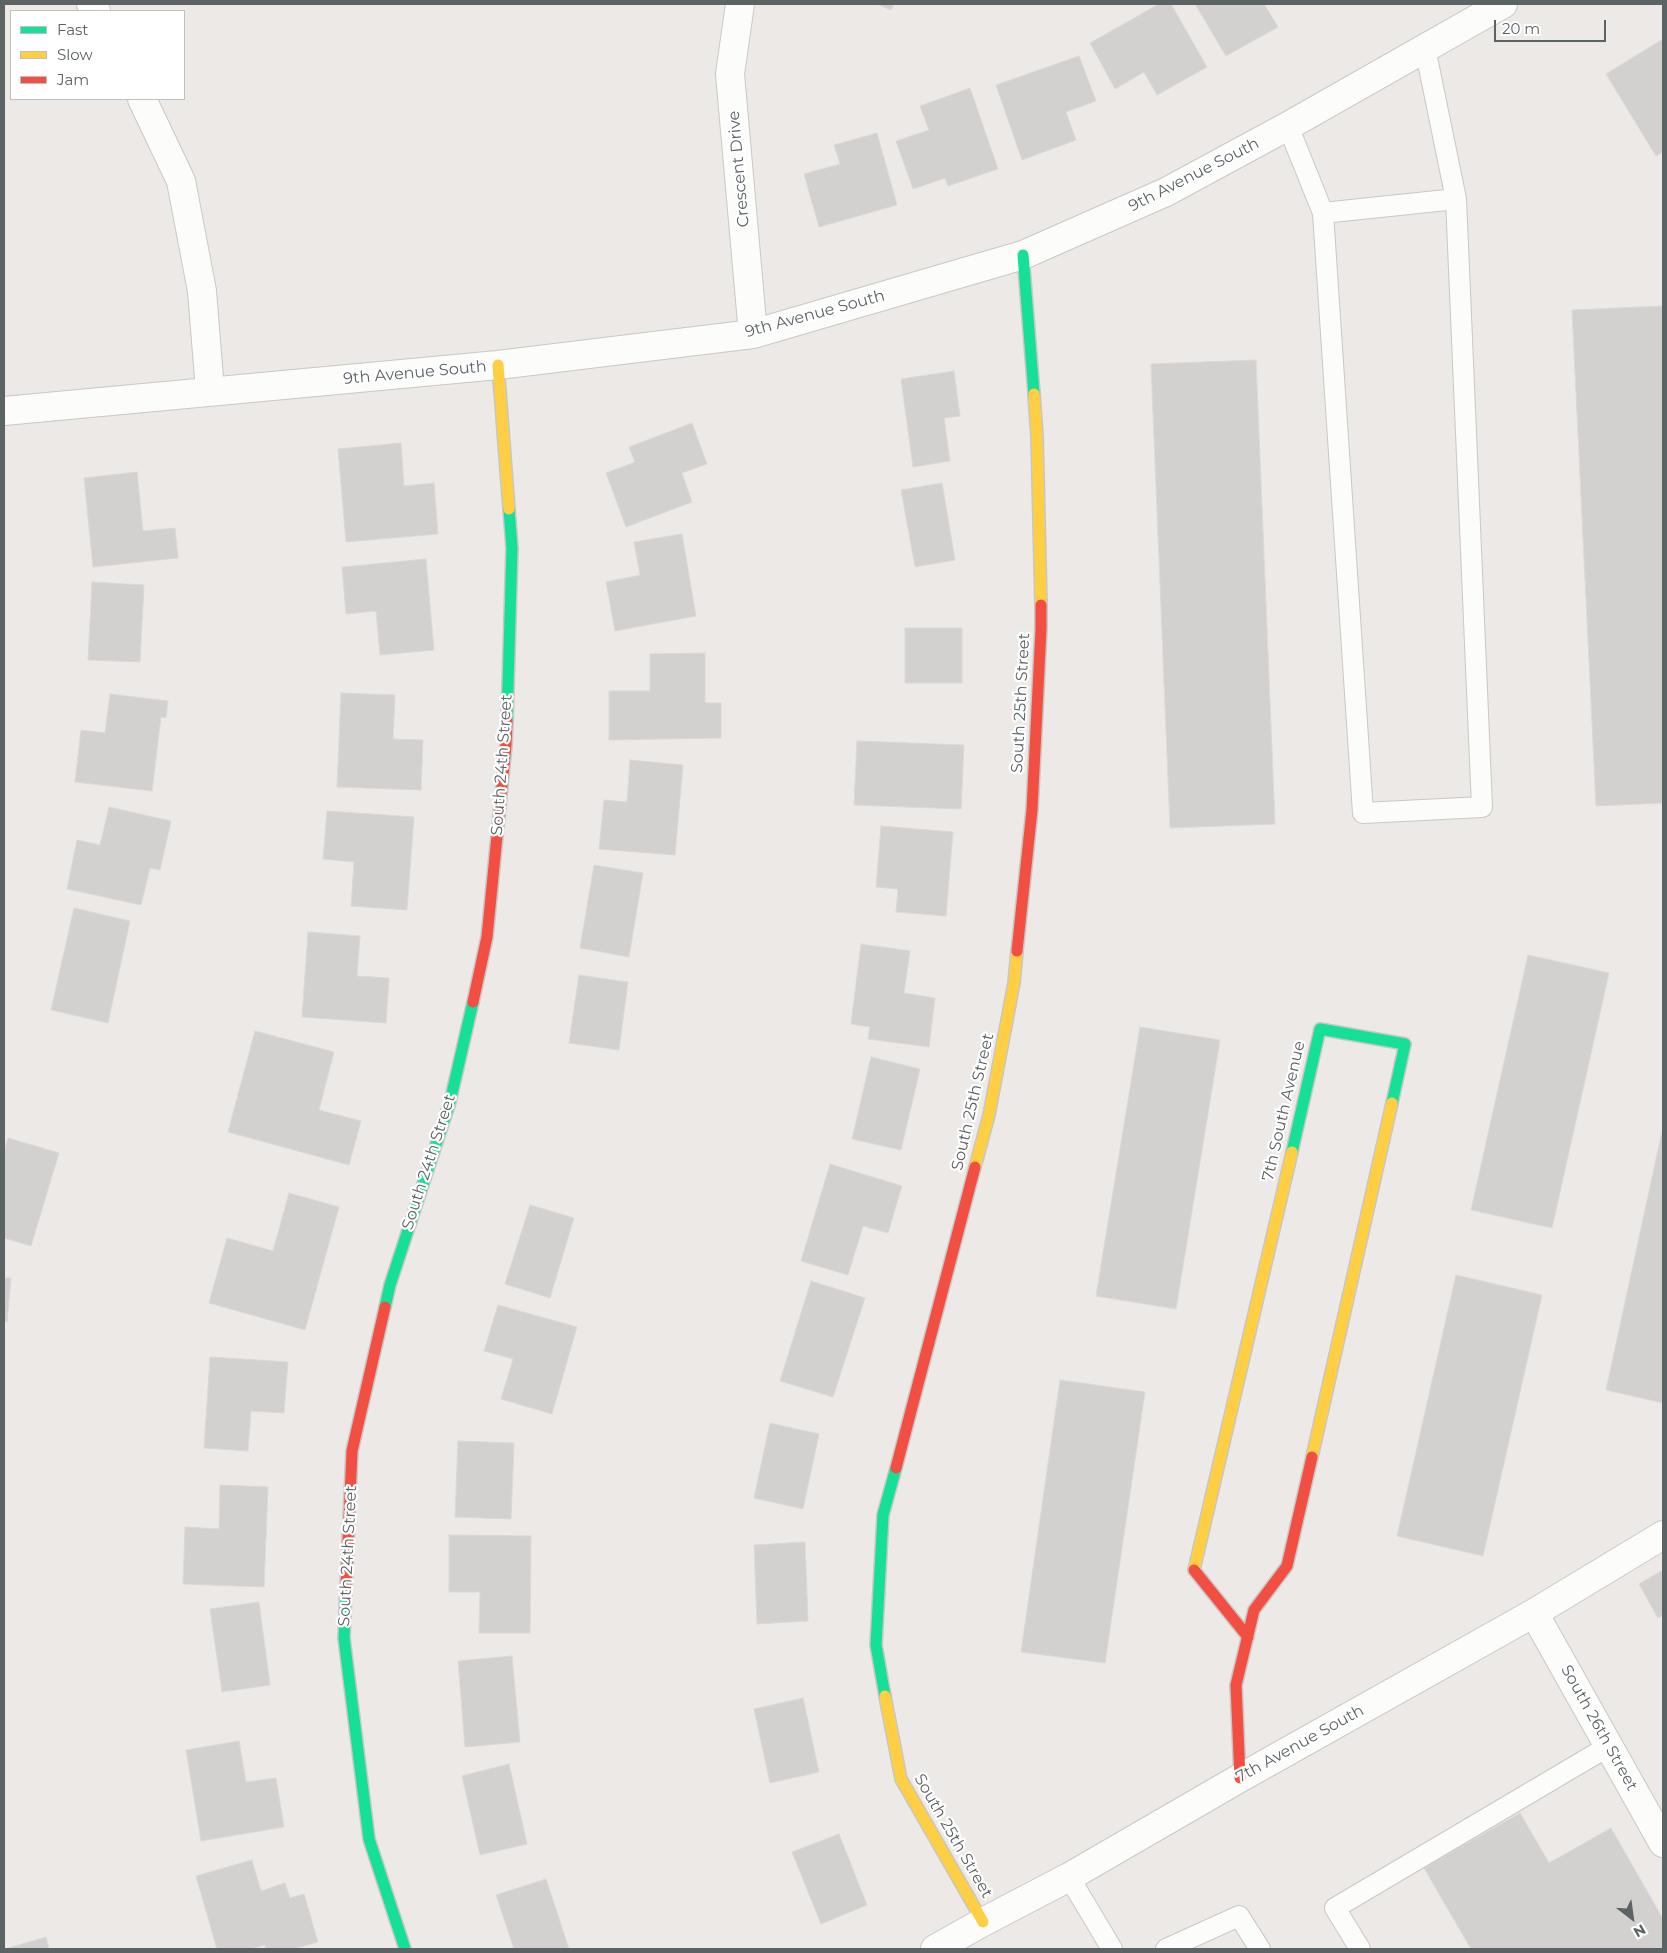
<!DOCTYPE html>
<html>
<head>
<meta charset="utf-8">
<style>
	body { margin:0 }
	#map { position:relative; width:1667px; height:1953px; overflow:hidden; background:#ece9e7; font-family:Montserrat,sans-serif }
	canvas { display:block }
	.frame { position:absolute; inset:0; border:5px solid #5c6365; pointer-events:none }
	.legend { position:absolute; left:10px; top:10px; width:175px; height:90px; box-sizing:border-box; background:#fff; border:1px solid #bec1c1; margin:0; padding:6px 9px; list-style:none; font-size:15px; color:#5c6365 }
	.legend li { display:flex; align-items:center; gap:10px; height:25px }
	.legend b { width:25px; border:1px solid #bec1c1 }
	.north { position:absolute; left:1607px; top:1893px; width:50px; height:50px; -webkit-text-stroke:4px #fff; paint-order:stroke; rotate:150deg; font-size:14px; font-weight:700; line-height:20px; text-align:center; color:#5c6365 }
	.north::after { content:''; display:block; margin:auto; width:18px; height:22px; background:#5c6365; clip-path:polygon(50% 0,100% 100%,50% 72%,0 100%) }
	.scale { position:absolute; left:1494px; top:20px; width:112px; height:22px; box-sizing:border-box; border:2px solid #5c6365; border-top:0; padding-left:6px; font-size:15px; line-height:18px; white-space:nowrap; color:#5c6365; -webkit-text-stroke:4px #fff; paint-order:stroke }
</style>
</head>
<body>
<div id="map">
<canvas width="1667" height="1953"></canvas>
<div class="frame"></div>
<ul class="legend">
<li><b style="height:6px;background:#16e098"></b>Fast</li>
<li><b style="height:6px;background:#ffcf43"></b>Slow</li>
<li><b style="height:6px;background:#f24e42"></b>Jam</li>
</ul>
<div class="north">N</div>
<div class="scale">20 m</div>
</div>
<script>
const g = document.querySelector('canvas').getContext('2d');
g.lineJoin = 'round';
function paint(path, color) {
  g.fillStyle = color;
  g.fill(path, 'evenodd');
}
function poly(rows) {
  const path = new Path2D();
  for (const r of rows) {
    path.moveTo(r[0], r[1]);
    for (let i = 2; i < r.length; i += 2) path.lineTo(r[i], r[i + 1]);
  }
  return path;
}
function strokePath(path, color, width, dash) {
  g.strokeStyle = color;
  g.lineWidth = width;
  g.lineCap = dash ? 'butt' : 'round';
  g.setLineDash(dash || []);
  g.stroke(path);
}
function write(font, color, halo, rows, align = 'center') {
  g.font = font + ' Montserrat,sans-serif';
  g.lineWidth = 4.5;
  g.setLineDash([]);
  g.textBaseline = 'middle';
  g.strokeStyle = halo;
  g.fillStyle = color;
  for (const [text, x, y, turn = 0] of rows) {
    g.save();
    g.translate(x, y);
    g.rotate((+turn || 0) * Math.PI / 180);
    g.textAlign = isNaN(turn) ? turn : align;
    if (halo) g.strokeText(text, 0, 0);
    g.fillText(text, 0, 0);
    g.restore();
  }
}
const building = poly([
	[877,4,894,4,891,10,877,4],
	[1159,4,1171,4,1207,67,1157,95,1144,72,1115,89,1090,43,1159,4],
	[1195,4,1264,4,1278,27,1226,56,1195,4],
	[1663,39,1663,152,1656,156,1606,74,1663,39],
	[1079,56,1096,101,1066,112,1076,140,1022,160,996,85,1079,56],
	[970,88,998,169,948,186,945,178,913,189,896,141,929,130,920,106,970,88],
	[877,133,897,205,819,227,804,174,840,164,834,145,877,133],
	[1663,306,1663,803,1596,806,1572,310,1663,306],
	[1256,360,1275,824,1170,828,1151,364,1256,360],
	[954,371,960,416,944,418,950,461,913,467,901,379,954,371],
	[692,423,707,464,682,473,692,502,626,527,606,473,635,462,629,447,692,423],
	[401,443,404,486,434,483,438,534,346,542,338,449,401,443],
	[137,472,143,531,175,528,178,558,93,567,84,478,137,472],
	[942,483,955,560,915,567,901,490,942,483],
	[682,534,696,616,615,631,606,582,640,575,634,542,682,534],
	[426,559,434,650,380,655,376,611,346,614,342,567,426,559],
	[92,582,144,585,140,662,88,660,92,582],
	[905,628,962,628,962,683,905,683,905,628],
	[705,653,705,703,721,703,721,738,609,740,609,691,650,691,650,654,705,653],
	[341,693,395,695,393,739,423,740,421,790,337,787,341,693],
	[110,694,168,701,166,718,161,717,152,791,75,782,81,730,105,733,110,694],
	[857,741,964,745,961,809,854,805,857,741],
	[630,760,683,765,675,855,599,849,604,800,627,802,630,760],
	[109,807,171,821,160,870,150,868,141,905,67,889,77,840,100,845,109,807],
	[327,811,414,817,407,910,351,906,354,862,323,859,327,811],
	[881,826,953,832,946,916,896,912,898,889,876,887,881,826],
	[594,865,643,873,629,957,580,948,594,865],
	[74,908,130,921,108,1023,51,1010,74,908],
	[308,932,360,936,357,976,389,978,386,1023,302,1017,308,932],
	[861,944,910,951,904,993,935,998,929,1047,868,1039,870,1027,851,1024,861,944],
	[1528,955,1609,973,1552,1228,1471,1210,1528,955],
	[579,975,628,982,619,1050,569,1043,579,975],
	[1140,1027,1220,1040,1176,1309,1096,1296,1140,1027],
	[255,1031,334,1052,319,1110,361,1121,349,1165,228,1132,255,1031],
	[871,1057,920,1069,901,1150,852,1139,871,1057],
	[1663,1127,1663,1403,1606,1390,1663,1127],
	[8,1138,59,1153,31,1246,4,1238,4,1151,8,1138],
	[830,1164,902,1186,888,1233,863,1226,848,1275,801,1261,830,1164],
	[289,1193,339,1207,305,1330,209,1303,227,1238,273,1251,289,1193],
	[530,1205,574,1218,550,1298,505,1284,530,1205],
	[1456,1275,1542,1295,1483,1556,1397,1536,1456,1275],
	[4,1278,11,1278,7,1322,4,1321,4,1278],
	[811,1281,865,1298,833,1397,780,1381,811,1281],
	[498,1305,577,1327,552,1414,501,1399,513,1359,484,1351,498,1305],
	[210,1357,288,1362,284,1413,251,1411,248,1451,204,1448,210,1357],
	[1060,1380,1145,1392,1105,1663,1021,1652,1060,1380],
	[770,1423,819,1434,803,1509,754,1498,770,1423],
	[458,1441,514,1443,511,1519,455,1517,458,1441],
	[220,1485,268,1487,264,1587,183,1584,185,1527,219,1529,220,1485],
	[449,1535,531,1536,530,1633,479,1633,480,1592,449,1592,449,1535],
	[805,1542,808,1621,757,1624,754,1545,805,1542],
	[1663,1570,1663,1615,1658,1618,1639,1584,1663,1570],
	[259,1602,270,1685,222,1692,210,1609,259,1602],
	[512,1656,520,1742,465,1747,458,1661,512,1656],
	[803,1698,819,1772,770,1783,754,1709,803,1698],
	[239,1741,246,1782,276,1778,284,1827,201,1841,186,1750,239,1741],
	[509,1764,527,1844,480,1855,462,1776,509,1764],
	[1520,1813,1549,1863,1611,1828,1663,1919,1663,1949,1471,1949,1424,1868,1520,1813],
	[839,1834,867,1905,821,1924,792,1852,839,1834],
	[252,1860,261,1891,285,1883,290,1898,304,1894,318,1942,293,1949,266,1949,265,1945,250,1949,217,1949,196,1876,252,1860],
	[546,1879,569,1949,514,1949,496,1895,546,1879],
	[46,1937,49,1949,5,1949,46,1937]
]);
const lane = poly([
	[1425,48,1456,199,1482,807,1363,813,1323,213,1456,199],
	[1288,126,1323,213],
	[1069,1877,1112,1949],
	[1166,1949,1239,1916,1260,1949],
	[1360,1949,1335,1908,1609,1746]
]);
const street = poly([
	[91,4,96,11],
	[740,4,730,74,753,334],
	[142,99,181,181,202,291,210,391],
	[4,411,498,365,753,334,1023,255,1166,192,1288,126,1503,4],
	[1534,1613,1663,1843],
	[935,1949,983,1922,1069,1877,1240,1778,1534,1613,1663,1535]
]);
const fast = poly([
	[1023,255,1034,394],
	[507,721,512,548,509,509],
	[1292,1152,1320,1029,1405,1044,1392,1103],
	[385,1307,390,1285,450,1102,473,1002],
	[346,1588,344,1638,369,1839,405,1949],
	[885,1696,876,1645,883,1515,896,1468]
]);
const slow = poly([
	[498,365,509,509],
	[1034,394,1037,436,1041,605],
	[975,1167,989,1115,1014,983,1017,951],
	[1312,1457,1392,1103],
	[1194,1570,1292,1152],
	[885,1696,901,1779,983,1922]
]);
const jam = poly([
	[1017,951,1032,810,1041,629,1041,605],
	[473,1002,487,937,506,745,507,721],
	[896,1468,975,1167],
	[1194,1570,1248,1637],
	[346,1588,352,1451,385,1307],
	[1240,1778,1236,1685,1254,1610,1287,1566,1312,1457]
]);
const streetNames = [
	["Crescent Drive",739,169,-95],
	["9th Avenue South",1194,175,-27],
	["9th Avenue South",815,314,-15],
	["9th Avenue South",415,373,-5],
	["South 25th Street",1021,703,-87],
	["South 24th Street",502,765,-86],
	["South 25th Street",973,1102,-77],
	["7th South Avenue",1284,1111,-77],
	["South 24th Street",429,1162,-72],
	["South 24th Street",348,1556,-87],
	["South 26th Street",1599,1728,61],
	["7th Avenue South",1300,1744,-29],
	["South 25th Street",953,1836,60]
];
paint(building, '#d3d0d0');
strokePath(building, '#dbd8d6', 1);
strokePath(lane, '#c8c8c7', 22);
strokePath(street, '#c8c8c7', 30);
strokePath(fast, '#c8c7c7', 14);
strokePath(slow, '#c8c7c7', 14);
strokePath(jam, '#c8c7c7', 14);
strokePath(lane, '#fcfcfb', 20);
strokePath(street, '#fcfcfb', 28);
strokePath(fast, '#16e098', 11);
strokePath(slow, '#ffcf43', 11);
strokePath(jam, '#f24e42', 11);
write('16px', '#5c6365', '#fff', streetNames);
</script>
</body>
</html>
